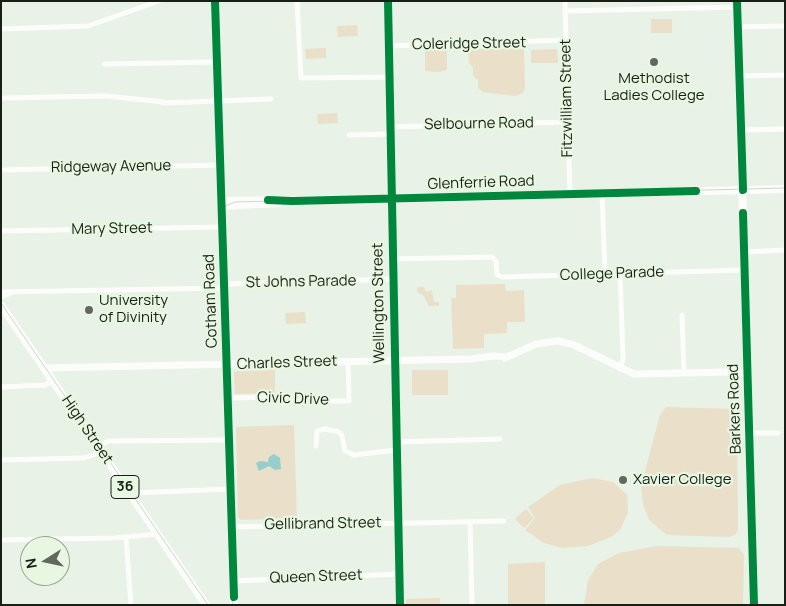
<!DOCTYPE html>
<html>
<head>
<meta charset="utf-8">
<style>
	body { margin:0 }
	#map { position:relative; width:786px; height:606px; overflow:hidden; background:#e9f2e6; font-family:Manrope,sans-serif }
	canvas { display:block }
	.frame { position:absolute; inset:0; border:2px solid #191e16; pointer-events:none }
	.north { position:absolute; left:20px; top:536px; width:50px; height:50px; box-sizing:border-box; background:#e7f7e1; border:1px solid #95a090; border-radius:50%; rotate:260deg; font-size:14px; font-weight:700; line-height:20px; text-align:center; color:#191e16 }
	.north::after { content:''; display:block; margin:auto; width:18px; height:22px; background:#62685f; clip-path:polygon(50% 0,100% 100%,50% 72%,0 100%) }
</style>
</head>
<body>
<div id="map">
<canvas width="786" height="606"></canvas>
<div class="frame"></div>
<div class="north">N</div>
</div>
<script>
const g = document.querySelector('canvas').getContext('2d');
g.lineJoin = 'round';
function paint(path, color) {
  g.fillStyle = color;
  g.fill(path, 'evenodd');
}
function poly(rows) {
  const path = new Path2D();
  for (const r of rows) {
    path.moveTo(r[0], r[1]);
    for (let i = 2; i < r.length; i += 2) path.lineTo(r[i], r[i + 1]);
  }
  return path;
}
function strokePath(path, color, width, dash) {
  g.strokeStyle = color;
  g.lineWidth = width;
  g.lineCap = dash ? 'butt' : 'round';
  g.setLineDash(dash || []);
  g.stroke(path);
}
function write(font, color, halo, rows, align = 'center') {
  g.font = font + ' Manrope,sans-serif';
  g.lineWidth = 4.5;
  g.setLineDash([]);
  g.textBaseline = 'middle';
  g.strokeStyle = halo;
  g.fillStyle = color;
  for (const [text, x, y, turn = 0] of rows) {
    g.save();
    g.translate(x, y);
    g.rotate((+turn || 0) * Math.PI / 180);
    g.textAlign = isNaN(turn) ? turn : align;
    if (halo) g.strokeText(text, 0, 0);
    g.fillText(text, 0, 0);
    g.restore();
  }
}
const green = poly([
	[651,19,672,19,672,33,651,33],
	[357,25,358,36,338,37,337,26],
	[326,48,326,58,306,59,305,49],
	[447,49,447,70,438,72,425,71,425,50],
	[468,49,524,49,525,88,523,93,515,96,483,92,478,88,478,80,473,76,473,67,469,63],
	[557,49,558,63,531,63,531,50],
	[337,113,338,123,318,124,317,114],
	[505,284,506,291,524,290,525,322,507,322,507,333,484,334,484,348,453,349,451,298,456,298,456,285],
	[417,287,424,287,426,292,432,290,434,302,439,302,439,306,429,306,422,294,418,293],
	[305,312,306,323,286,324,285,313],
	[275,370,275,393,235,394,234,373,236,371],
	[412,370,448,370,448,395,412,395],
	[666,407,737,409,738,529,736,534,730,537,667,535,649,520,643,504,641,486,660,415],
	[294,425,297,518,241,520,238,517,236,427],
	[592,478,613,482,627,495,628,513,620,530,611,537,588,546,562,548,544,543,525,530,535,518,528,507,560,485],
	[526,509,534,518,524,528,515,519],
	[657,546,739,548,744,555,743,605,584,605,588,580,598,564,619,553],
	[545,562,545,605,508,605,508,564],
	[440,598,440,605,406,605,406,599]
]);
const water = poly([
	[274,454,280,458,281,469,275,470,269,466,259,471,256,463,260,461,268,462,269,457]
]);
const street = poly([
	[297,1,301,78,389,77],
	[565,1,570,195],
	[565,11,737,7],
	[738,27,785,26],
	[1,29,88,26,159,1],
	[389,46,566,40],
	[104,64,217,62],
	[739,76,785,75],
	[1,98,105,96,164,102],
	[163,103,271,99],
	[390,127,568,122],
	[741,130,785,129],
	[349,135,390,134],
	[1,170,221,165],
	[602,194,605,274],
	[1,231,223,227],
	[744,252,785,250],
	[392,259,492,257,496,261,497,275,502,277,745,270],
	[620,274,623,359,620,369],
	[225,284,393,279],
	[1,292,225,288],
	[1,297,11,293],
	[682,315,684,373],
	[1,387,45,385,53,381],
	[228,398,285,397,291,401,349,401,348,362],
	[750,433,778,433],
	[396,442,500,439],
	[316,446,317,431,325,429,339,432,342,436,345,451,354,455,396,450],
	[98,447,108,441,229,440],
	[1,460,84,458,102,452],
	[130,493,231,489],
	[470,522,472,605],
	[232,527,504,521],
	[126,537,131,605],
	[1,540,114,538,158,534],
	[233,581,399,574]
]);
const secondary = poly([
	[388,1,400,605],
	[505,358,536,344,558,341,574,345,634,374,730,372,748,374],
	[44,368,470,359,493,356,507,357]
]);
const primary = poly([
	[215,1,234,605],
	[737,1,754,605],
	[222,201,391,199,785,189],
	[222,206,279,203],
	[1,305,206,605]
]);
const tram = poly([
	[214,1,233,605],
	[222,215,225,206,235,202,785,188],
	[1,303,208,605]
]);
const cycleway = poly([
	[215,1,234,597],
	[388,1,400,605],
	[737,1,743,190],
	[268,200,292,201,696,191],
	[743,213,754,605]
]);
const markers = [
	[654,62,5,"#62685f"],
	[89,310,5,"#62685f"],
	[623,480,5,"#62685f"]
];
const shields = [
	[125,487,28]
];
const shieldNames = [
	["36",125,487]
];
const streetNames = [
	["Coleridge Street",469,44,-1],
	["Fitzwilliam Street",567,98,-91],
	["Selbourne Road",479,124,-1],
	["Ridgeway Avenue",111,167,-1],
	["Glenferrie Road",481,183,-2],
	["Mary Street",112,229,-1],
	["College Parade",612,274,-2],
	["St Johns Parade",301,282,-1],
	["Cotham Road",211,301,-92],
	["Wellington Street",379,303,-91],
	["Charles Street",287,363,-2],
	["Civic Drive",293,399,2],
	["Barkers Road",735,409,-92],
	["High Street",87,430,56],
	["Gellibrand Street",323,524,-1],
	["Queen Street",316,577,-2]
];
const poiNames = [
	["Methodist",654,79,"center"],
	["Ladies College",654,96,"center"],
	["University",99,301],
	["of Divinity",99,318],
	["Xavier College",633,480]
];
paint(green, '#eadfc9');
paint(water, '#96cdcd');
strokePath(street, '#fcfdfb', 5);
strokePath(secondary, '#fcfdfb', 7);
strokePath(primary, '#fcfdfb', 8);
strokePath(tram, '#d2d4d1', 1);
strokePath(cycleway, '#00873e', 8);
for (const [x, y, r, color] of markers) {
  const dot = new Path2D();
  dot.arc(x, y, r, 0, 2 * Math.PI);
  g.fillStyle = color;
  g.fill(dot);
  strokePath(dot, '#e7f7e1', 2);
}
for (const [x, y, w] of shields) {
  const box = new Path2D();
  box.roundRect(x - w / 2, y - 11.5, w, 23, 4);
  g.fillStyle = '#e7f7e1';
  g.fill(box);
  strokePath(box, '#191e16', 1);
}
write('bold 14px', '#191e16', null, shieldNames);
write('15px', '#191e16', '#e7f7e1', streetNames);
write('15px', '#191e16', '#e7f7e1', poiNames, 'left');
</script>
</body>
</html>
